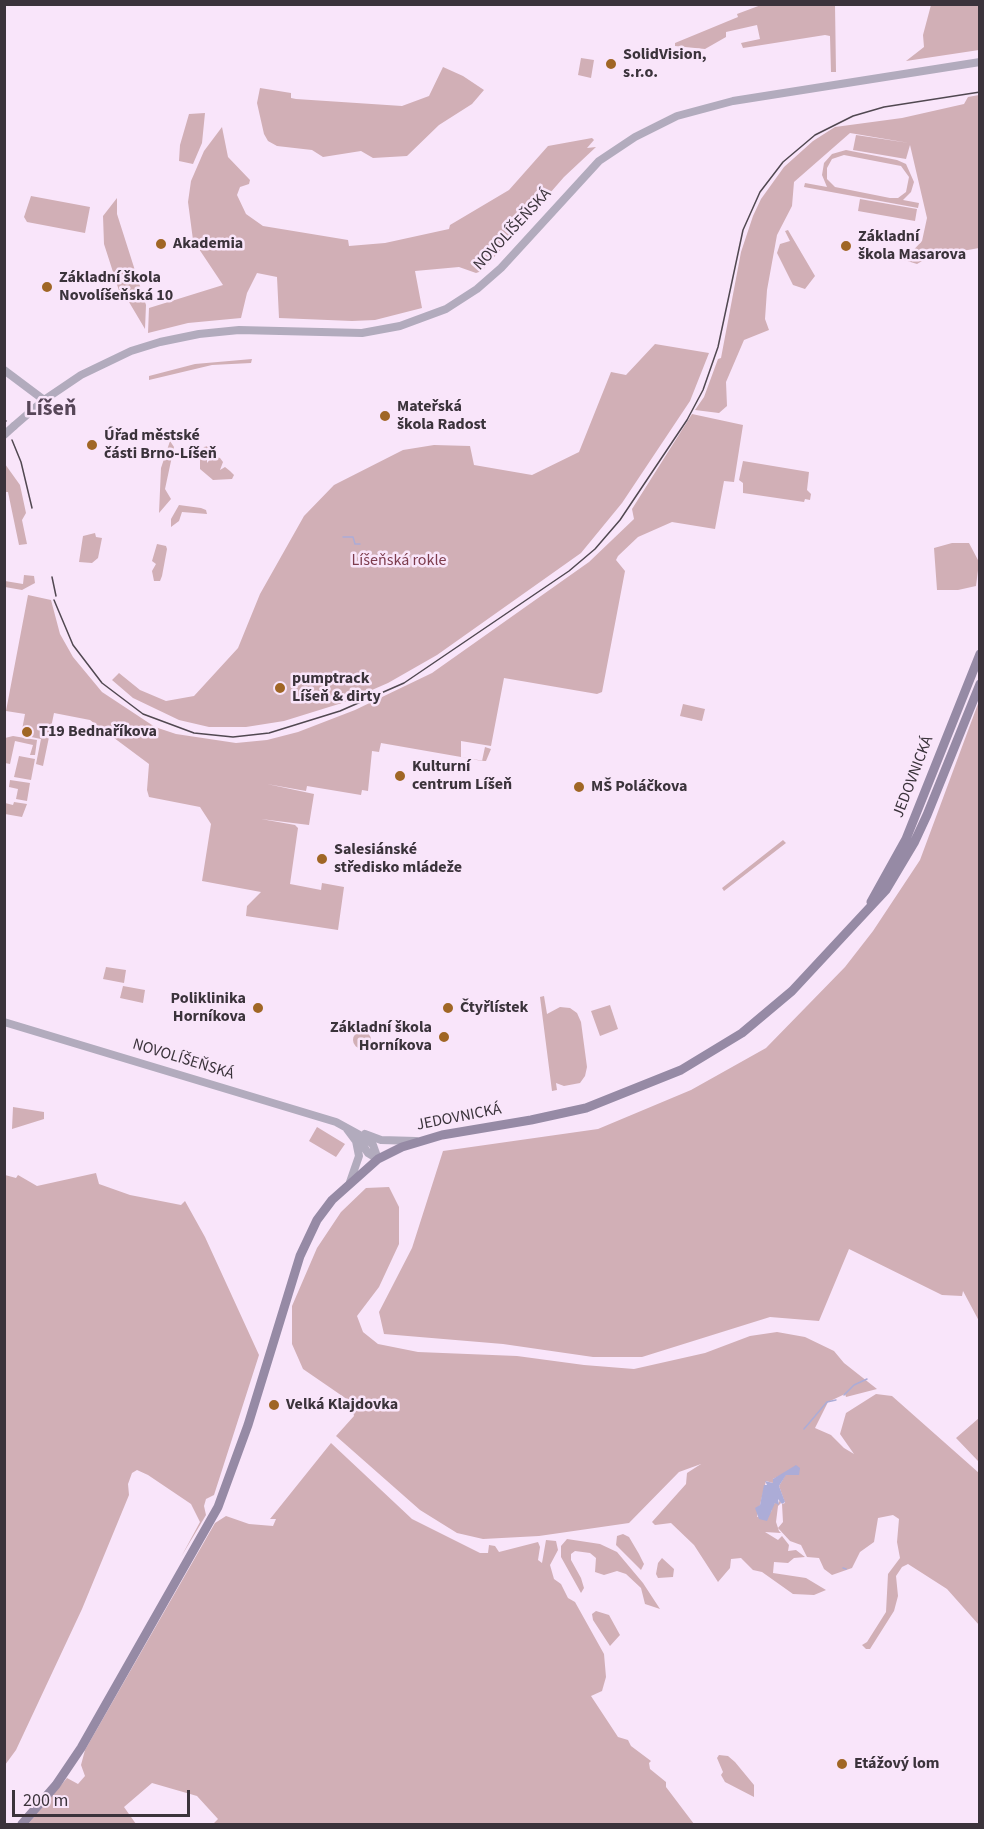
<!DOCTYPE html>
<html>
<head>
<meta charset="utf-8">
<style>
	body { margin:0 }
	#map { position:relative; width:984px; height:1829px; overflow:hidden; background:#f9e5fa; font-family:"Source Sans 3",sans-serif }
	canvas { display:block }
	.frame { position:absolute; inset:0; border:6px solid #3b333b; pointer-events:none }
	.scale { position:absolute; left:12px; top:1790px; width:178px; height:27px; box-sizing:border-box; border:3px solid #3b333b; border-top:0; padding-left:8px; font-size:18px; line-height:21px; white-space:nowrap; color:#3b333b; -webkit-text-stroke:4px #f9e5fa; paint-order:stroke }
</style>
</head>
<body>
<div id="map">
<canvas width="984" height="1829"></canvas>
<div class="frame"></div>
<div class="scale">200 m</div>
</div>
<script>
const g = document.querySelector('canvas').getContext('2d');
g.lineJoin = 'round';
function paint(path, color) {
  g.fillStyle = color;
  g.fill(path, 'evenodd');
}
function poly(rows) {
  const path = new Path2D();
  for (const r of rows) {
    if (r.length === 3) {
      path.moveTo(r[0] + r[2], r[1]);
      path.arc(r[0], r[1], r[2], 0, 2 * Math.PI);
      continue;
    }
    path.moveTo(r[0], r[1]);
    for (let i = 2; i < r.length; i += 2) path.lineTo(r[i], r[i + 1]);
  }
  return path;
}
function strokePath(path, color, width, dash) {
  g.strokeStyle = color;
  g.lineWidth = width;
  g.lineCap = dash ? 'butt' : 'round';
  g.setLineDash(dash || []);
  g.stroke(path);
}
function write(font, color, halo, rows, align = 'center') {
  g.font = font + ' "Source Sans 3",sans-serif';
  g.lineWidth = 5;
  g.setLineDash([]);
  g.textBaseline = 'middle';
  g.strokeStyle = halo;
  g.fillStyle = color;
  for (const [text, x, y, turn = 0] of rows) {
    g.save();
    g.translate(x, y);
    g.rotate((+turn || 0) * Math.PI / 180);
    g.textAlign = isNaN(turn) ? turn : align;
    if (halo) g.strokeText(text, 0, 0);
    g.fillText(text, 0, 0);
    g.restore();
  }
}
const green = poly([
	[761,5,835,5,836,72,831,72,830,36,825,35,743,48,741,43,760,39,757,25,726,32,726,37,705,49,675,46,675,43,738,17,737,14],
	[931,5,979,5,979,50,906,61,924,47,923,35],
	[581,58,594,60,591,78,578,75],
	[443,67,463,76,484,90,472,104,439,125,407,156,373,158,361,151,323,157,312,150,277,146,268,141,264,134,257,103,260,88,291,93,291,98,296,99,402,106,429,96],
	[979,95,979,248,929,257,917,264,904,260,922,241,927,218,910,145,906,159,853,150,856,135,909,143,850,133,794,182,792,206,777,235,767,290,765,319,769,330,744,340,726,382,727,406,719,413,695,410,704,397,718,359,721,358,741,252,753,216,761,199,784,167,813,141,835,127,902,118,964,104,968,97],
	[205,113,202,143,193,164,179,161,180,145,189,114],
	[222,127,228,157,250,180,249,184,240,187,237,195,246,214,263,226,348,240,349,246,385,243,449,229,450,225,509,190,548,146,592,138,594,140,587,148,596,147,564,177,482,271,476,273,459,267,415,271,422,308,375,320,352,321,279,318,277,277,257,273,247,293,241,318,188,323,148,333,149,308,223,285,193,240,188,202,191,181,204,151],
	[846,150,897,160,906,164,914,182,911,192,903,200,919,203,918,208,804,187,805,183,827,187,822,175,824,163,832,154],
	[844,155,901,166,909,177,906,192,898,198,890,198,835,187,827,179,827,168,832,159],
	[31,196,90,207,85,233,27,222,24,217],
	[117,198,117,214,146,305,145,329,129,302,122,300,104,244,103,216],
	[860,199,917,209,915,221,858,211],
	[788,230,815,276,805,289,793,285,777,253,780,244,790,241,785,231],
	[655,344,709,353,690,401,622,503,581,553,437,655,388,683,342,703,284,721,246,727,209,727,179,720,133,698,112,680,119,673,140,690,166,701,194,696,238,648,260,594,304,516,334,485,403,450,434,445,470,446,474,465,532,475,579,452,611,372,626,375],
	[252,359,251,363,212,365,149,380,149,376,195,364],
	[692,414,743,425,734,482,724,481,715,529,672,522,638,537,618,556,616,560,625,571,602,692,597,694,504,678,491,746,461,741,461,757,482,761,485,747,491,749,486,761,484,761,381,743,379,752,372,751,368,791,362,790,361,795,307,786,306,791,267,784,314,794,309,825,261,819,295,825,298,828,290,884,321,890,322,883,344,887,338,930,246,916,247,906,261,892,202,881,211,824,200,807,149,797,147,790,149,764,90,720,54,713,43,766,36,764,41,739,21,735,25,714,6,711,28,595,51,600,60,634,73,657,102,692,155,727,176,734,236,743,267,740,298,732,355,710,432,673,589,562,634,519,632,509],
	[170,441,174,447,165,489,171,499,159,513,161,468],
	[208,446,212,452,207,458,207,463,213,456,220,458,223,462,220,470,225,467,230,471,234,475,232,479,213,480,200,469,200,454,204,447],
	[743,461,809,472,807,490,811,494,810,500,805,499,804,502,743,493,743,483,739,480],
	[5,464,20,485,26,513,22,520,27,544,19,545,8,492,5,492],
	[179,505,201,508,206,510,207,514,182,512,179,521,171,527,171,519],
	[95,533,96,537,102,538,98,558,92,563,79,562,83,536],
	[952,543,969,543,979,562,976,586,958,590,937,590,934,548],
	[157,544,166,546,167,549,162,576,160,581,154,581,152,571,156,564,152,561],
	[24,575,34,576,35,583,22,590,5,587,5,581,23,584],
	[979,701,979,1321,963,1291,962,1296,942,1295,849,1249,819,1321,770,1317,642,1357,593,1357,503,1344,384,1334,379,1312,412,1248,443,1151,598,1129,691,1090,766,1048,845,967,873,931,920,860],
	[683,704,705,709,702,721,680,716],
	[13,736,37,740,35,755,30,755,33,745,15,741,10,764,5,763,5,738],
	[19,756,35,759,31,780,14,777],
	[10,780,30,783,27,801,16,799,18,789,9,787],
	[14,802,27,804,22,817,5,814,5,803,13,805],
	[783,840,786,843,724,891,722,888],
	[106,967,126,970,124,983,103,979],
	[123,986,145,990,143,1003,120,998],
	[544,996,547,1014,560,1007,570,1008,577,1013,581,1022,587,1067,585,1076,580,1083,564,1086,556,1083,557,1090,552,1091,540,997],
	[610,1005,618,1029,600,1036,591,1011],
	[362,1040,9],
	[13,1107,44,1112,44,1119,12,1129],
	[317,1127,345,1144,336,1157,309,1141],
	[96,1173,99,1184,130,1195,181,1205,185,1201,205,1237,259,1355,214,1495,206,1499,204,1506,206,1515,181,1557,200,1522,191,1504,148,1475,137,1470,132,1473,128,1484,129,1495,82,1609,16,1750,5,1765,5,1175,16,1178,18,1175,37,1186],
	[389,1187,399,1207,399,1244,379,1287,357,1316,363,1332,378,1344,418,1352,517,1356,584,1365,634,1369,705,1353,750,1336,777,1332,805,1337,834,1351,844,1363,877,1389,846,1397,845,1394,828,1402,815,1428,831,1435,844,1448,854,1454,840,1434,846,1413,876,1394,892,1396,979,1473,979,1625,947,1589,908,1564,902,1567,896,1576,898,1596,894,1611,870,1649,866,1649,862,1645,867,1642,886,1612,888,1574,900,1558,897,1542,899,1519,893,1515,878,1518,874,1542,860,1552,852,1568,832,1575,824,1569,819,1558,807,1557,801,1545,790,1541,778,1528,783,1522,782,1504,785,1503,779,1486,786,1474,795,1475,790,1471,773,1479,773,1483,766,1481,757,1517,771,1512,773,1505,776,1502,778,1504,780,1500,781,1503,778,1506,776,1522,779,1531,781,1533,765,1532,778,1540,782,1536,789,1545,788,1551,796,1550,805,1557,794,1558,788,1563,774,1562,773,1573,806,1578,826,1590,814,1595,793,1594,762,1572,753,1570,741,1558,731,1559,730,1568,718,1582,694,1545,671,1523,655,1525,652,1522,686,1484,687,1473,701,1464,679,1472,629,1523,539,1536,483,1539,457,1533,420,1510,336,1436,354,1416,351,1402,303,1369,292,1344,292,1306,317,1248,341,1212,366,1188],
	[979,1418,979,1467,978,1461,956,1438],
	[331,1443,412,1519,480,1553,488,1553,489,1545,495,1546,499,1552,538,1542,540,1547,538,1560,542,1563,546,1540,556,1541,558,1550,550,1565,554,1579,561,1584,568,1598,575,1602,604,1654,606,1677,602,1691,591,1696,618,1737,628,1740,631,1746,651,1761,649,1763,650,1769,666,1782,666,1787,694,1824,213,1824,218,1819,197,1796,152,1783,124,1807,136,1824,28,1824,67,1778,78,1784,85,1776,81,1765,85,1750,215,1523,226,1516,249,1524,273,1526,276,1519,270,1519],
	[623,1534,629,1537,639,1554,644,1564,641,1570,616,1545,617,1536],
	[567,1539,600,1544,617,1552,643,1583,660,1609,645,1604,641,1588,626,1574,617,1571,604,1575,595,1572,596,1558,590,1553,575,1551,571,1554,571,1560,581,1578,584,1588,581,1593,561,1557,561,1546],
	[662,1558,674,1569,673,1577,658,1578,656,1574,658,1563],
	[596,1611,609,1615,620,1635,610,1646,593,1620,592,1614],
	[719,1755,728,1756,735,1762,754,1785,754,1797,725,1782,721,1775,723,1772,717,1758]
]);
const water = poly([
	[796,1465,800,1468,799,1475,786,1475,779,1486,785,1502,782,1504,778,1499,779,1505,775,1503,767,1521,759,1519,755,1508,760,1505,764,1485,767,1485,765,1481,773,1483,773,1479]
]);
const stream = poly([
	[343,537,353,537,355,544,360,544],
	[844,1395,854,1385,867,1379],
	[804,1429,827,1402,836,1400],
	[843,1568,846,1569]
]);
const tertiary = poly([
	[4,370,44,400],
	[14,426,44,400,81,375,131,351,160,342,199,334,239,330,362,333,400,326,446,309,477,289,501,268,599,161,635,137,677,116,733,101,980,62],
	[4,1022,336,1122,367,1139,373,1145,378,1159],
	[347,1129,356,1141,359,1156,350,1182],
	[365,1134,381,1140,416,1141],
	[358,1138,368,1153,378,1159]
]);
const secondary = poly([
	[871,902,906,839,980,654],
	[22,1824,56,1785,81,1748,218,1507,248,1425,300,1256,317,1220,332,1200,378,1159,402,1147,442,1135,531,1120,586,1108,681,1070,742,1033,792,991,886,890,914,843,927,815,980,684]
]);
const tram = poly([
	[4,419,6,421],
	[12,440,21,462,32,508],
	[52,577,56,596],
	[54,600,73,645,102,683,143,714,194,733,233,737,269,733,340,711,404,683,569,571,595,549,620,520,687,420,703,390,718,347,743,230,760,192,783,162,815,135,853,116,884,107,980,92]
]);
const tertiaryBridge = poly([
	[4,435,14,426]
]);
const markers = [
	[611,64,6,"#a06625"],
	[161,244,6,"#a06625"],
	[846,246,6,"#a06625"],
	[47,287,6,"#a06625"],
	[385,416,6,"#a06625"],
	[92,445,6,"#a06625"],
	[280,688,6,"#a06625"],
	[27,732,6,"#a06625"],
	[400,776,6,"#a06625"],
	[579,787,6,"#a06625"],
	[322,859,6,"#a06625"],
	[258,1008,6,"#a06625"],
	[448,1008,6,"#a06625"],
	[444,1037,6,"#a06625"],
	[274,1405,6,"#a06625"],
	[842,1764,6,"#a06625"]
];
const poiNames = [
	["SolidVision,",623,55],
	["s.r.o.",623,73],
	["Základní",858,237],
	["škola Masarova",858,255],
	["Akademia",173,244],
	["Základní škola",59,278],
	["Novolíšeňská 10",59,296],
	["Mateřská",397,407],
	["škola Radost",397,425],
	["Úřad městské",104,436],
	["části Brno-Líšeň",104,454],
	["pumptrack",292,679],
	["Líšeň & dirty",292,697],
	["T19 Bednaříkova",39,732],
	["Kulturní",412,767],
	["centrum Líšeň",412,785],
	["MŠ Poláčkova",591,787],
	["Salesiánské",334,850],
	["středisko mládeže",334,868],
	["Poliklinika",246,999,"right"],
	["Horníkova",246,1017,"right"],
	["Čtyřlístek",460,1008],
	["Základní škola",432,1028,"right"],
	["Horníkova",432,1046,"right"],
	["Velká Klajdovka",286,1405],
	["Etážový lom",854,1764]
];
const streetNames = [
	["NOVOLÍŠEŇSKÁ",513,230,-47],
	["JEDOVNICKÁ",914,777,-69],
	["NOVOLÍŠEŇSKÁ",183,1060,17],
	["JEDOVNICKÁ",459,1118,-11]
];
const parkNames = [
	["Líšeňská rokle",399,561]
];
const districtNames = [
	["Líšeň",51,410]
];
paint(green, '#d1afb6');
paint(water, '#acacd7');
strokePath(stream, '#acacd7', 1.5);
strokePath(tertiary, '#b2abbd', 8);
strokePath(secondary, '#968aa5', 9);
strokePath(tram, '#514851', 1.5);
strokePath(tertiaryBridge, '#b2abbd', 8);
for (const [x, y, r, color] of markers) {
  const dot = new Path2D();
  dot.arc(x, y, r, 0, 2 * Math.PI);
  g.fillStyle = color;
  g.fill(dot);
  strokePath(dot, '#f9e5fa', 2);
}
write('bold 16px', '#3b333b', '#f9e5fa', poiNames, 'left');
write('16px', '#3b333b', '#f9e5fa', streetNames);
write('16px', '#7d3c4d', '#f9e5fa', parkNames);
write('bold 22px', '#574658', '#f9e5fa', districtNames);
</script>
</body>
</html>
